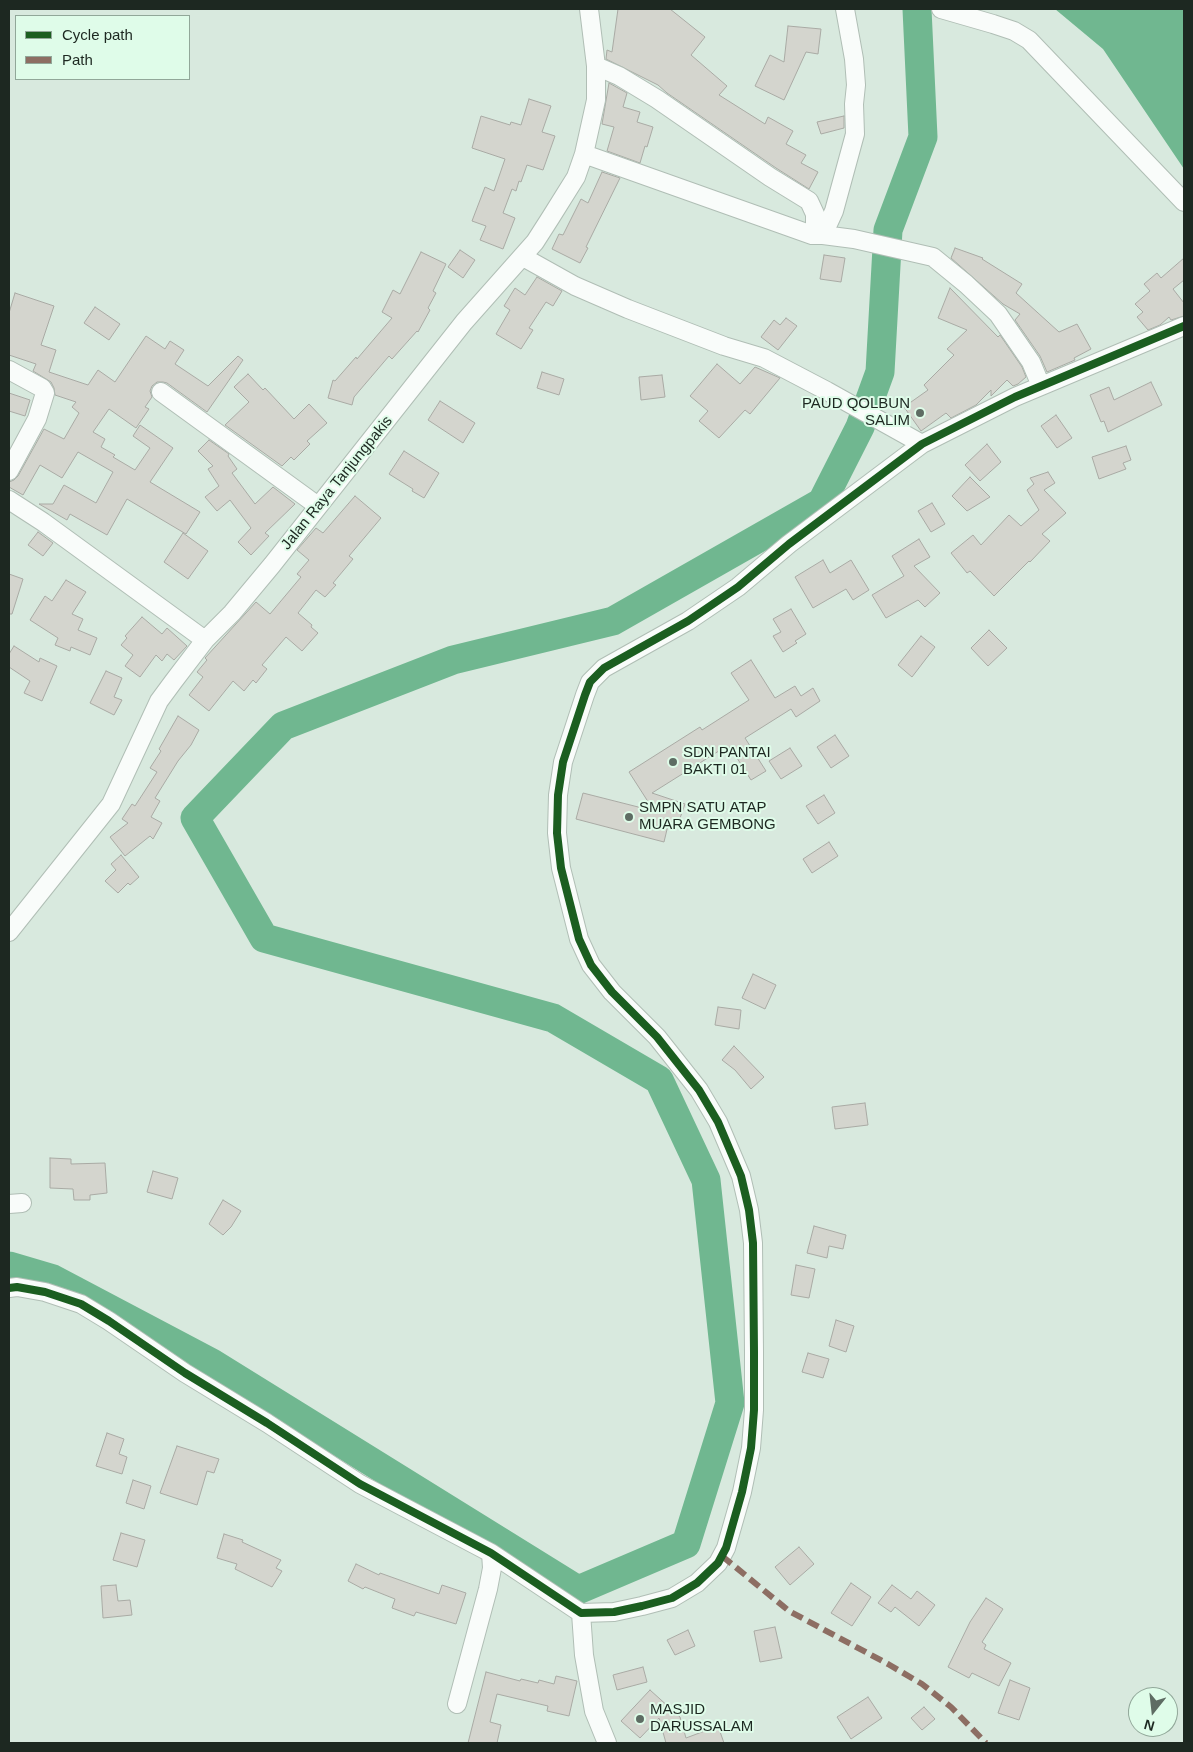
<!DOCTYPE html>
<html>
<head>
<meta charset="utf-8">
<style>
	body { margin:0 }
	#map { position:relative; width:1193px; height:1752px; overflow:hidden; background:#d8e9de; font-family:Arial,sans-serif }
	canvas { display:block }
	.frame { position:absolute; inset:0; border:10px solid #1d2821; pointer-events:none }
	.legend { position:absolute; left:15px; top:15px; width:175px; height:65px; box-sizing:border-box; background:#dffce9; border:1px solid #91a799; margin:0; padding:6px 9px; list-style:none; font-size:15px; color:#1d2821 }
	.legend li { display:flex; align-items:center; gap:10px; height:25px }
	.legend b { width:25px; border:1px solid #91a799 }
	.north { position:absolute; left:1128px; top:1687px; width:50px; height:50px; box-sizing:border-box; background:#dffce9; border:1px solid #91a799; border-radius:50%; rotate:196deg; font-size:14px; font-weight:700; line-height:20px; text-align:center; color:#1d2821 }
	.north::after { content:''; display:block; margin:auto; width:18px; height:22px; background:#5e6c63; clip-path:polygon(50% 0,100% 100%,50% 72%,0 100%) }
</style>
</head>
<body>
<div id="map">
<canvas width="1193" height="1752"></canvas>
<div class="frame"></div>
<ul class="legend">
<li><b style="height:6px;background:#1b5e20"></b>Cycle path</li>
<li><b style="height:6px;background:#8d6e63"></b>Path</li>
</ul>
<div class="north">N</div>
</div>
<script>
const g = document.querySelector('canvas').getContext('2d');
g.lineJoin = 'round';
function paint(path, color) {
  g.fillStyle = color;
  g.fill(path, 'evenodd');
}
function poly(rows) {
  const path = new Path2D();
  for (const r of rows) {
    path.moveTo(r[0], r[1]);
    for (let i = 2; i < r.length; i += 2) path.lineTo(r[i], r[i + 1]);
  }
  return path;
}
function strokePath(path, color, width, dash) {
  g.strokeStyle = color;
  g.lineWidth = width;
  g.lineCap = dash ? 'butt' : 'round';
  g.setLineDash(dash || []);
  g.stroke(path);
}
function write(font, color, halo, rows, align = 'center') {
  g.font = font + ' Arial,sans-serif';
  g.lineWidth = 4;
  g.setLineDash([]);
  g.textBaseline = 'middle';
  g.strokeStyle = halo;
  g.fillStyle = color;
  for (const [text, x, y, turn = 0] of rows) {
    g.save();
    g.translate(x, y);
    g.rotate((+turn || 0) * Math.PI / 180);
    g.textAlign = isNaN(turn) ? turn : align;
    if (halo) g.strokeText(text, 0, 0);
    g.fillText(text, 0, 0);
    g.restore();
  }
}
const water = poly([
	[1055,9,1184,9,1184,169,1103,49]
]);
const river = poly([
	[9,1266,53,1279,212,1363,578,1590,686,1544,730,1403,706,1180,659,1080,553,1018,264,938,195,818,283,726,453,660,613,621,822,502,860,427,880,372,888,230,923,137,917,9]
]);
const building = poly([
	[618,9,670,9,705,37,691,55,727,86,719,95,765,124,768,117,793,131,786,144,806,155,801,163,818,172,809,189,776,168,667,93,658,85,606,59,607,50,612,52,618,9],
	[788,26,821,29,818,54,806,52,784,100,755,86,770,55,784,62,788,26],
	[609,83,627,93,623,107,640,112,637,122,653,127,647,147,645,146,640,163,607,151,614,127,602,124,609,83],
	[529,99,551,106,542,132,555,136,543,170,527,165,521,182,519,181,516,191,512,189,503,213,515,218,503,249,480,240,486,226,472,221,485,187,494,191,505,159,472,148,481,116,510,125,511,122,521,125,529,99],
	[844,116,844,128,821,134,817,122,844,116],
	[602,172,620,178,586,247,588,248,580,263,552,249,559,234,563,235,581,199,588,203,602,172],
	[955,248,983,258,982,259,1022,284,1016,293,1059,332,1077,324,1091,349,1074,358,1075,360,1047,372,1040,356,1015,320,1020,314,1003,304,951,258,955,248],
	[460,250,475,260,463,278,448,267,460,250],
	[421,252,446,264,433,291,436,293,428,308,430,310,418,332,417,331,392,359,389,356,354,397,352,405,328,398,333,380,335,381,356,357,357,359,392,318,382,312,393,290,400,294,421,252],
	[824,255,845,258,841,282,820,279,824,255],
	[1184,258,1184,280,1173,289,1184,303,1184,316,1171,320,1169,317,1160,325,1148,330,1137,317,1143,312,1135,304,1150,291,1144,284,1157,273,1161,278,1184,258],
	[537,277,562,291,553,306,546,302,529,328,533,330,521,349,496,334,510,310,504,306,515,288,525,295,537,277],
	[950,288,998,337,1000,335,1022,367,1026,377,1018,384,1013,386,1007,380,991,396,991,390,976,405,951,418,946,413,921,431,904,407,928,390,924,385,954,355,947,349,967,330,938,318,950,288],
	[15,293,54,306,41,345,56,350,49,372,88,385,98,370,115,382,146,336,165,349,170,341,184,350,175,364,208,386,238,356,243,360,207,412,167,383,163,382,157,382,152,386,150,391,152,397,145,407,149,409,136,428,109,409,93,432,105,439,101,447,115,455,113,457,135,470,150,448,133,436,140,425,173,448,150,482,200,512,186,534,127,499,107,535,70,514,67,520,39,504,53,504,64,485,96,503,113,472,78,452,62,478,40,465,23,495,9,487,9,482,14,480,18,476,44,429,64,439,79,413,72,407,76,402,55,395,54,388,51,382,33,371,36,364,9,355,9,313,15,293],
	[95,307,120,324,109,340,84,323,95,307],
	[786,318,797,326,778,350,761,337,774,320,780,325,786,318],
	[717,364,740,384,755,367,780,378,750,414,745,410,719,438,699,421,708,411,690,396,717,364],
	[542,372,564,379,559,395,537,388,542,372],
	[248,374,263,390,265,388,294,419,309,404,327,423,307,441,310,444,294,460,291,457,282,466,225,425,249,402,234,387,248,374],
	[662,375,665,397,641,400,639,377,662,375],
	[1151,382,1162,405,1108,432,1104,421,1101,422,1090,395,1109,387,1114,400,1151,382],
	[9,393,30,400,25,416,9,411,9,393],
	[440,401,475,423,463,443,428,420,440,401],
	[1056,415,1072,438,1057,448,1041,426,1056,415],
	[209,440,229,454,228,456,237,469,232,473,255,504,273,487,295,504,265,533,269,536,251,555,238,542,251,528,230,500,217,511,205,497,219,486,208,469,213,466,198,451,209,440],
	[987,444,1001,462,980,481,965,465,987,444],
	[1126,446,1131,460,1123,463,1126,469,1099,479,1092,457,1126,446],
	[404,451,439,473,424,498,412,491,413,489,389,474,404,451],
	[1048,472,1055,483,1044,490,1066,513,1042,534,1050,541,1030,562,1029,561,994,596,970,571,967,573,951,553,973,535,981,545,1009,515,1021,526,1039,510,1027,490,1034,484,1030,478,1048,472],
	[970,477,990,497,967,511,952,496,970,477],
	[355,496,381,518,349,556,353,559,333,583,336,585,325,597,316,590,298,613,312,625,311,627,318,633,302,651,286,637,262,665,267,669,256,683,253,680,244,691,233,681,209,711,189,695,203,677,197,672,207,660,205,658,256,602,270,614,301,577,297,574,309,560,297,550,316,528,323,533,355,496],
	[932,503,945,524,931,532,918,511,932,503],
	[38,532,53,543,43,556,28,545,38,532],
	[183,533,208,551,188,579,164,562,183,533],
	[919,539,930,557,914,566,940,593,925,607,918,600,886,618,872,595,904,576,892,556,919,539],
	[823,560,830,573,851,560,869,590,853,600,846,589,813,608,795,577,823,560],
	[9,574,23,579,12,614,9,614,9,574],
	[66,580,86,592,72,614,83,619,78,630,97,638,90,655,71,647,70,651,55,645,58,638,30,620,45,596,52,601,66,580],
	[791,609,806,634,795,641,797,643,783,652,773,636,781,632,773,619,791,609],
	[142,617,162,634,167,628,187,646,174,660,167,654,162,661,156,655,140,677,125,666,133,655,121,645,127,638,125,636,142,617],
	[989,630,1007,648,988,666,971,648,989,630],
	[921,636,935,647,912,677,898,665,921,636],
	[14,646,39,662,40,658,57,666,42,701,24,693,30,681,9,667,9,654,14,646],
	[751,660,775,698,795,686,801,696,813,688,820,701,796,717,791,709,745,738,766,771,751,780,730,747,723,752,722,749,652,793,685,804,678,824,669,821,664,842,576,819,583,793,654,811,629,772,700,727,702,730,749,700,731,673,751,660],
	[106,671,122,678,114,697,122,700,114,715,90,703,106,671],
	[178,716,199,730,191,745,178,761,155,798,160,801,151,817,162,823,153,839,150,836,125,856,110,837,128,823,122,819,132,804,135,806,157,772,150,768,161,751,159,749,178,716],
	[835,735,849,756,831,768,817,747,835,735],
	[790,748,802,766,781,779,769,761,790,748],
	[824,795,835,813,818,824,806,806,824,795],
	[829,842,838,856,812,873,803,859,829,842],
	[121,855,139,877,130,885,128,883,118,893,105,881,116,870,111,864,121,855],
	[753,974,776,985,765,1009,742,998,753,974],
	[718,1007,741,1010,739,1029,715,1025,718,1007],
	[734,1046,764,1077,751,1089,735,1070,722,1060,734,1046],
	[865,1103,868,1125,835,1129,832,1107,865,1103],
	[50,1158,71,1159,71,1164,105,1163,107,1193,90,1195,90,1200,74,1200,73,1189,50,1188,50,1158],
	[153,1171,178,1178,172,1199,147,1192,153,1171],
	[223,1200,241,1211,231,1227,223,1235,209,1224,223,1200],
	[814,1226,846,1235,843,1249,829,1246,827,1258,807,1253,814,1226],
	[796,1265,815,1269,809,1298,791,1295,796,1265],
	[836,1320,854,1326,846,1352,829,1346,836,1320],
	[808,1353,829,1359,823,1378,802,1372,808,1353],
	[107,1433,124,1439,119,1454,127,1457,122,1474,96,1466,107,1433],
	[177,1446,219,1459,214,1473,207,1471,197,1505,160,1493,177,1446],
	[133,1480,151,1486,144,1509,126,1503,133,1480],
	[121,1533,145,1540,137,1567,113,1560,121,1533],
	[224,1534,243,1540,242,1542,281,1560,276,1568,282,1571,272,1587,235,1569,237,1564,217,1558,224,1534],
	[799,1547,814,1564,790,1585,775,1567,799,1547],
	[356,1564,379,1575,380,1573,439,1594,442,1585,466,1593,456,1624,416,1612,414,1616,392,1608,395,1599,365,1587,363,1589,348,1581,356,1564],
	[851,1583,871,1597,852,1626,831,1613,851,1583],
	[116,1585,118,1601,130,1600,132,1615,103,1618,101,1586,116,1585],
	[892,1585,911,1599,917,1591,935,1605,919,1626,895,1607,891,1612,878,1603,892,1585],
	[986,1598,1003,1609,982,1642,986,1645,984,1649,1011,1663,999,1686,972,1673,969,1678,948,1667,970,1622,986,1598],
	[775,1627,782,1658,760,1662,754,1631,775,1627],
	[688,1630,695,1646,675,1655,667,1640,688,1630],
	[643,1667,647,1682,617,1690,613,1675,643,1667],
	[486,1672,520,1681,521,1679,538,1683,539,1680,554,1684,556,1676,577,1681,569,1716,547,1711,548,1706,497,1694,490,1722,501,1725,497,1743,468,1743,486,1672],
	[1010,1680,1030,1688,1019,1720,998,1713,1010,1680],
	[650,1690,680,1717,686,1738,718,1726,724,1743,666,1743,659,1718,640,1738,621,1721,650,1690],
	[868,1697,882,1718,851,1739,837,1717,868,1697],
	[924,1707,935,1719,922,1730,911,1718,924,1707]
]);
const minor = poly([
	[941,9,993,24,1014,31,1029,40,1184,202],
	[596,66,619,76,657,99,770,177,809,201,815,214,815,228,812,235],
	[584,154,812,235,823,235,834,211,855,134,854,104,856,85,854,59,845,9],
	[823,235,854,239,933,257,966,284,998,314,1031,362,1041,386],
	[523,257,575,286,628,309,724,346,764,358,827,391,922,444],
	[9,370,42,388,45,393,37,419,9,471],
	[161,392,318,506],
	[9,500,43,522,205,640],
	[9,932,111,804,159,701,173,682,205,640,232,613,272,565,464,322,535,242,551,217,576,177,584,154,596,100,596,66,589,9],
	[9,1204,22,1203],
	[9,1288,17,1287,45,1292,81,1304,109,1321,185,1373,267,1423,360,1484,491,1553,581,1613,614,1612,642,1606,672,1598,697,1583,718,1563,726,1548,742,1492,751,1448,754,1410,754,1352,753,1243,749,1210,741,1176,718,1122,699,1090,657,1037,612,992,591,965,579,939,561,868,557,833,558,795,563,762,585,695,590,682,604,668,688,621,738,587,789,544,922,444,1015,397,1184,326],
	[581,1613,584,1655,594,1711,607,1743],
	[457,1704,488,1589,492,1568,491,1553]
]);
const quiet = poly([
	[722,1556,789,1611,888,1664,922,1684,951,1707,986,1743]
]);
const cycleway = poly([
	[9,1288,17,1287,45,1292,81,1304,109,1321,185,1373,267,1423,360,1484,491,1553,581,1613,614,1612,642,1606,672,1598,697,1583,718,1563,726,1548,742,1492,751,1448,754,1410,754,1352,753,1243,749,1210,741,1176,718,1122,699,1090,657,1037,612,992,591,965,579,939,561,868,557,833,558,795,563,762,585,695,590,682,604,668,688,621,738,587,789,544,922,444,1015,397,1184,326]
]);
const markers = [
	[920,413,5,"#5e6c63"],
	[673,762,5,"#5e6c63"],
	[629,817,5,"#5e6c63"],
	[640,1719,5,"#5e6c63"]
];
const poiNames = [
	["PAUD QOLBUN",910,404,"right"],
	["SALIM",910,421,"right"],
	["SDN PANTAI",683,753],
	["BAKTI 01",683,770],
	["SMPN SATU ATAP",639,808],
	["MUARA GEMBONG",639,825],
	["MASJID",650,1710],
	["DARUSSALAM",650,1727]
];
const streetNames = [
	["Jalan Raya Tanjungpakis",337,483,-51]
];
paint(water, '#70b790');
strokePath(river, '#70b790', 29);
paint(building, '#d4d5ce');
strokePath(building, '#a9aaa4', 1);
strokePath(minor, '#b0beb5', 20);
strokePath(minor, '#f9fcfa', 18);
strokePath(quiet, '#8d6e63', 6, [12, 6]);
strokePath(cycleway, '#1b5e20', 8);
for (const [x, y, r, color] of markers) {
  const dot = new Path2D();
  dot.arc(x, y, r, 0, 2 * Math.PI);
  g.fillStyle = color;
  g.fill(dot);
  strokePath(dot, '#dffce9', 2);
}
write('15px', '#1d2821', '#dffce9', poiNames, 'left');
write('15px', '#1d2821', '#dffce9', streetNames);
</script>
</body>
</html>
